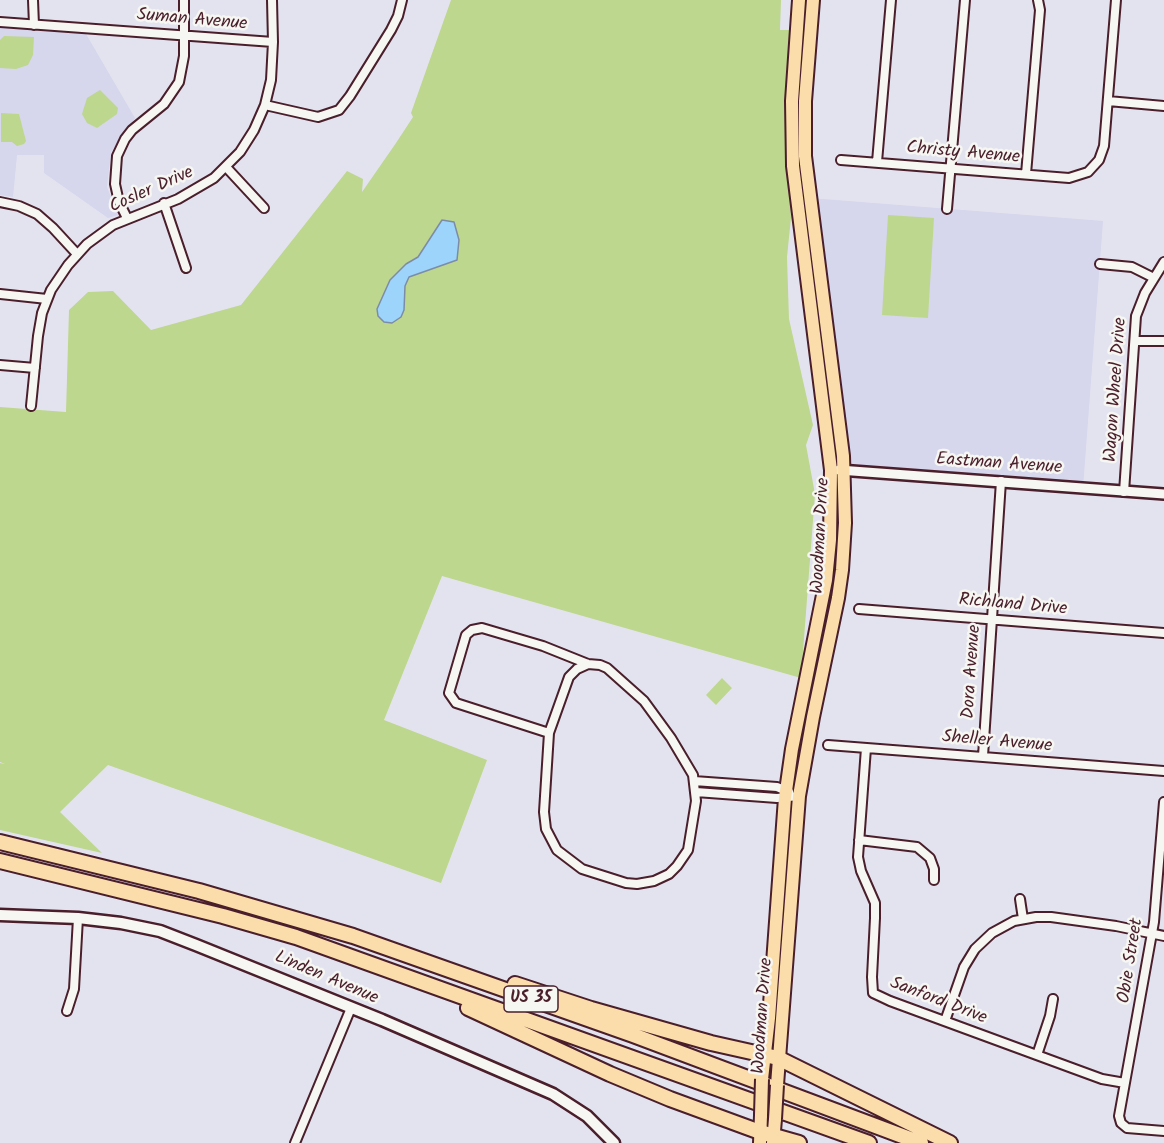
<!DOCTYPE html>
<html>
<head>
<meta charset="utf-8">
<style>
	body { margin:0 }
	canvas { display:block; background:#e3e3ef }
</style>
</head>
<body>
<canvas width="1164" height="1143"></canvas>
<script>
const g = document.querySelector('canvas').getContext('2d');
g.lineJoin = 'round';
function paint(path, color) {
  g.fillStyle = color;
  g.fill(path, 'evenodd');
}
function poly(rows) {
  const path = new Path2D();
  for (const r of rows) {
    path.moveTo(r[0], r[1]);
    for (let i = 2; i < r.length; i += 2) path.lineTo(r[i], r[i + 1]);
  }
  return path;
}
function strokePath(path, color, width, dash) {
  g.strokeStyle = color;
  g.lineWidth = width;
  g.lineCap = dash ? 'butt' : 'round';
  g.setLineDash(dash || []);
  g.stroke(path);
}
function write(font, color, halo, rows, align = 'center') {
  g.font = font + ' Kalam,sans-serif';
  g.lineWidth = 5;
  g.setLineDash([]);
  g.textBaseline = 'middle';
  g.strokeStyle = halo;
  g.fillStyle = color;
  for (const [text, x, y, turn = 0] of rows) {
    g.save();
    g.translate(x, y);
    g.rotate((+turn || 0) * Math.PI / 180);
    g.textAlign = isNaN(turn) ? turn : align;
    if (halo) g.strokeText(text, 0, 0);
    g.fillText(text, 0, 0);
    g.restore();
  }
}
const built = poly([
	[0,27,86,34,135,118,111,152,107,187,118,215,108,218,44,173,44,155,17,155,13,197,0,195],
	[810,198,1103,221,1083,488,844,470]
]);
const green = poly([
	[451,0,781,0,780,30,791,30,786,108,791,218,787,257,789,319,813,425,806,445,815,494,801,678,442,576,384,720,487,760,441,883,108,765,60,812,102,853,0,830,0,763,5,764,0,762,0,407,66,412,69,310,88,292,113,291,151,330,241,305,347,171,363,179,362,192,396,143,413,117,411,113],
	[4,36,34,37,33,55,28,65,16,69,0,68,0,40],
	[100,90,118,108,117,114,97,128,87,123,82,114,87,98],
	[1,113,19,114,26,141,24,144,17,146,12,142,1,142],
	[888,215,934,218,928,318,882,315],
	[722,678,732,688,716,705,706,695]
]);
const water = poly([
	[442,220,454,222,459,240,457,260,409,277,405,286,404,310,401,317,392,323,384,322,378,316,377,309,390,280,406,264,418,257,442,220]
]);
const minor = poly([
	[33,0,34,25],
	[0,22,273,42],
	[1108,101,1164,106],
	[265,105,318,117,339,110,350,96,391,30,398,16,402,0],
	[841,160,1069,178,1088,172,1099,160,1104,146,1116,0],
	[877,162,891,0],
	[226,167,264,208],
	[1026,174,1040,10,1038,0],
	[0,202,19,206,37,214,53,228,77,254],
	[164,203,186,268],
	[947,209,965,0],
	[127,218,119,202,115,184,117,156,125,139,132,130,164,104,179,82,184,56,184,0],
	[1100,264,1132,267,1154,278],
	[0,294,47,299],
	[1135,341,1164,341],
	[0,365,35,368],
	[31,406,38,336,42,313,51,290,68,265,87,244,113,225,178,199,214,178,240,152,254,130,265,105,271,80,273,42,272,0],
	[1124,492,1136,316,1145,293,1164,262],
	[859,609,1164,633],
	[588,664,600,665,607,668,644,701,671,738,693,775,696,801,688,850,677,866,669,874,654,881,637,884,626,883,582,869,557,850,546,829,544,812,549,733,569,677,577,669,588,664],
	[549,733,456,703,449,693,466,635,472,630,482,628,543,646,588,664],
	[828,745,1164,771],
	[866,748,858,857,861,871,875,903,875,918,872,977,873,993,890,1001,1072,1068,1102,1079,1125,1083],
	[983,756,1001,481],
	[694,781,777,787,789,792],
	[696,792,777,798,799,796],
	[1164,802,1154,922,1119,1116,1121,1123,1127,1128,1164,1131],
	[859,840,917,847,930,858,934,869,934,880],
	[1020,899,1023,919],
	[67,1011,74,989,78,918],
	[945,1021,964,967,975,949,992,933,1014,921,1036,917,1051,917,1116,926,1164,936],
	[1037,1055,1050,1016,1053,999],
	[295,1143,351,1008]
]);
const tertiary = poly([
	[839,470,1164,494]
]);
const secondary = poly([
	[0,915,78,918,121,923,160,931,196,945,382,1020,553,1094,587,1116,614,1143]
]);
const primary = poly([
	[762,1079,769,1018,785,798,792,749,826,580,830,540,831,470,793,166,792,101,799,0],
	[777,1085,799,796,813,717,838,598,842,570,845,523,843,456,805,156,805,101,813,0],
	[760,1143,761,1115],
	[773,1143,775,1119]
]);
const motorway = poly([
	[0,842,199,891,353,936,633,1035,921,1143],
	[0,861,223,916,296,937,869,1143],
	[515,984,591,1009,711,1043,778,1058,950,1143],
	[468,1008,610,1074,670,1099,760,1132,799,1143]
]);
const primaryBridge = poly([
	[761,1115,762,1079],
	[775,1119,777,1085]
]);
const shields = [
	[531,999,54]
];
const shieldNames = [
	["US 35",531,999]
];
const streetNames = [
	["Suman Avenue",192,21,5],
	["Christy Avenue",963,154,5],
	["Cosler Drive",152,191,-24],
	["Wagon Wheel Drive",1117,390,-86],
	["Eastman Avenue",999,465,4],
	["Woodman Drive",822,536,-87],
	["Richland Drive",1013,606,5],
	["Dora Avenue",973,672,-86],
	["Sheller Avenue",997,743,5],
	["Obie Street",1132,961,-81],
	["Linden Avenue",326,979,23],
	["Sanford Drive",938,1002,21],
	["Woodman Drive",764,1016,-86]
];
paint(built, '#d6d6ed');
paint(green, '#bed78e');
paint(water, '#9dd4fc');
strokePath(water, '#7c8ca8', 1.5);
strokePath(minor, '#4a1f2b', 12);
strokePath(tertiary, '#4a1f2b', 14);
strokePath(secondary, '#4a1f2b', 15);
strokePath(primary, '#4a1f2b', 16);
strokePath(motorway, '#4a1f2b', 18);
strokePath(minor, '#f6f6f2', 8);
strokePath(tertiary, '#f6f6f2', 9);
strokePath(secondary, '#f6f6f2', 10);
strokePath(primary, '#fbddab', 12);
strokePath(motorway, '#fbddab', 14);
strokePath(primaryBridge, '#4a1f2b', 16, []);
strokePath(primaryBridge, '#fbddab', 12);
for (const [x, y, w] of shields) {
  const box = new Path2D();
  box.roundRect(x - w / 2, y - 13, w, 26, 4.5);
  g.fillStyle = '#f6f6f2';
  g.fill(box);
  strokePath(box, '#4a1f2b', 1.5);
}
write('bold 16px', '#4a1f2b', null, shieldNames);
write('18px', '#4a1f2b', '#f6f6f2', streetNames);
</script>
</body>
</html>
